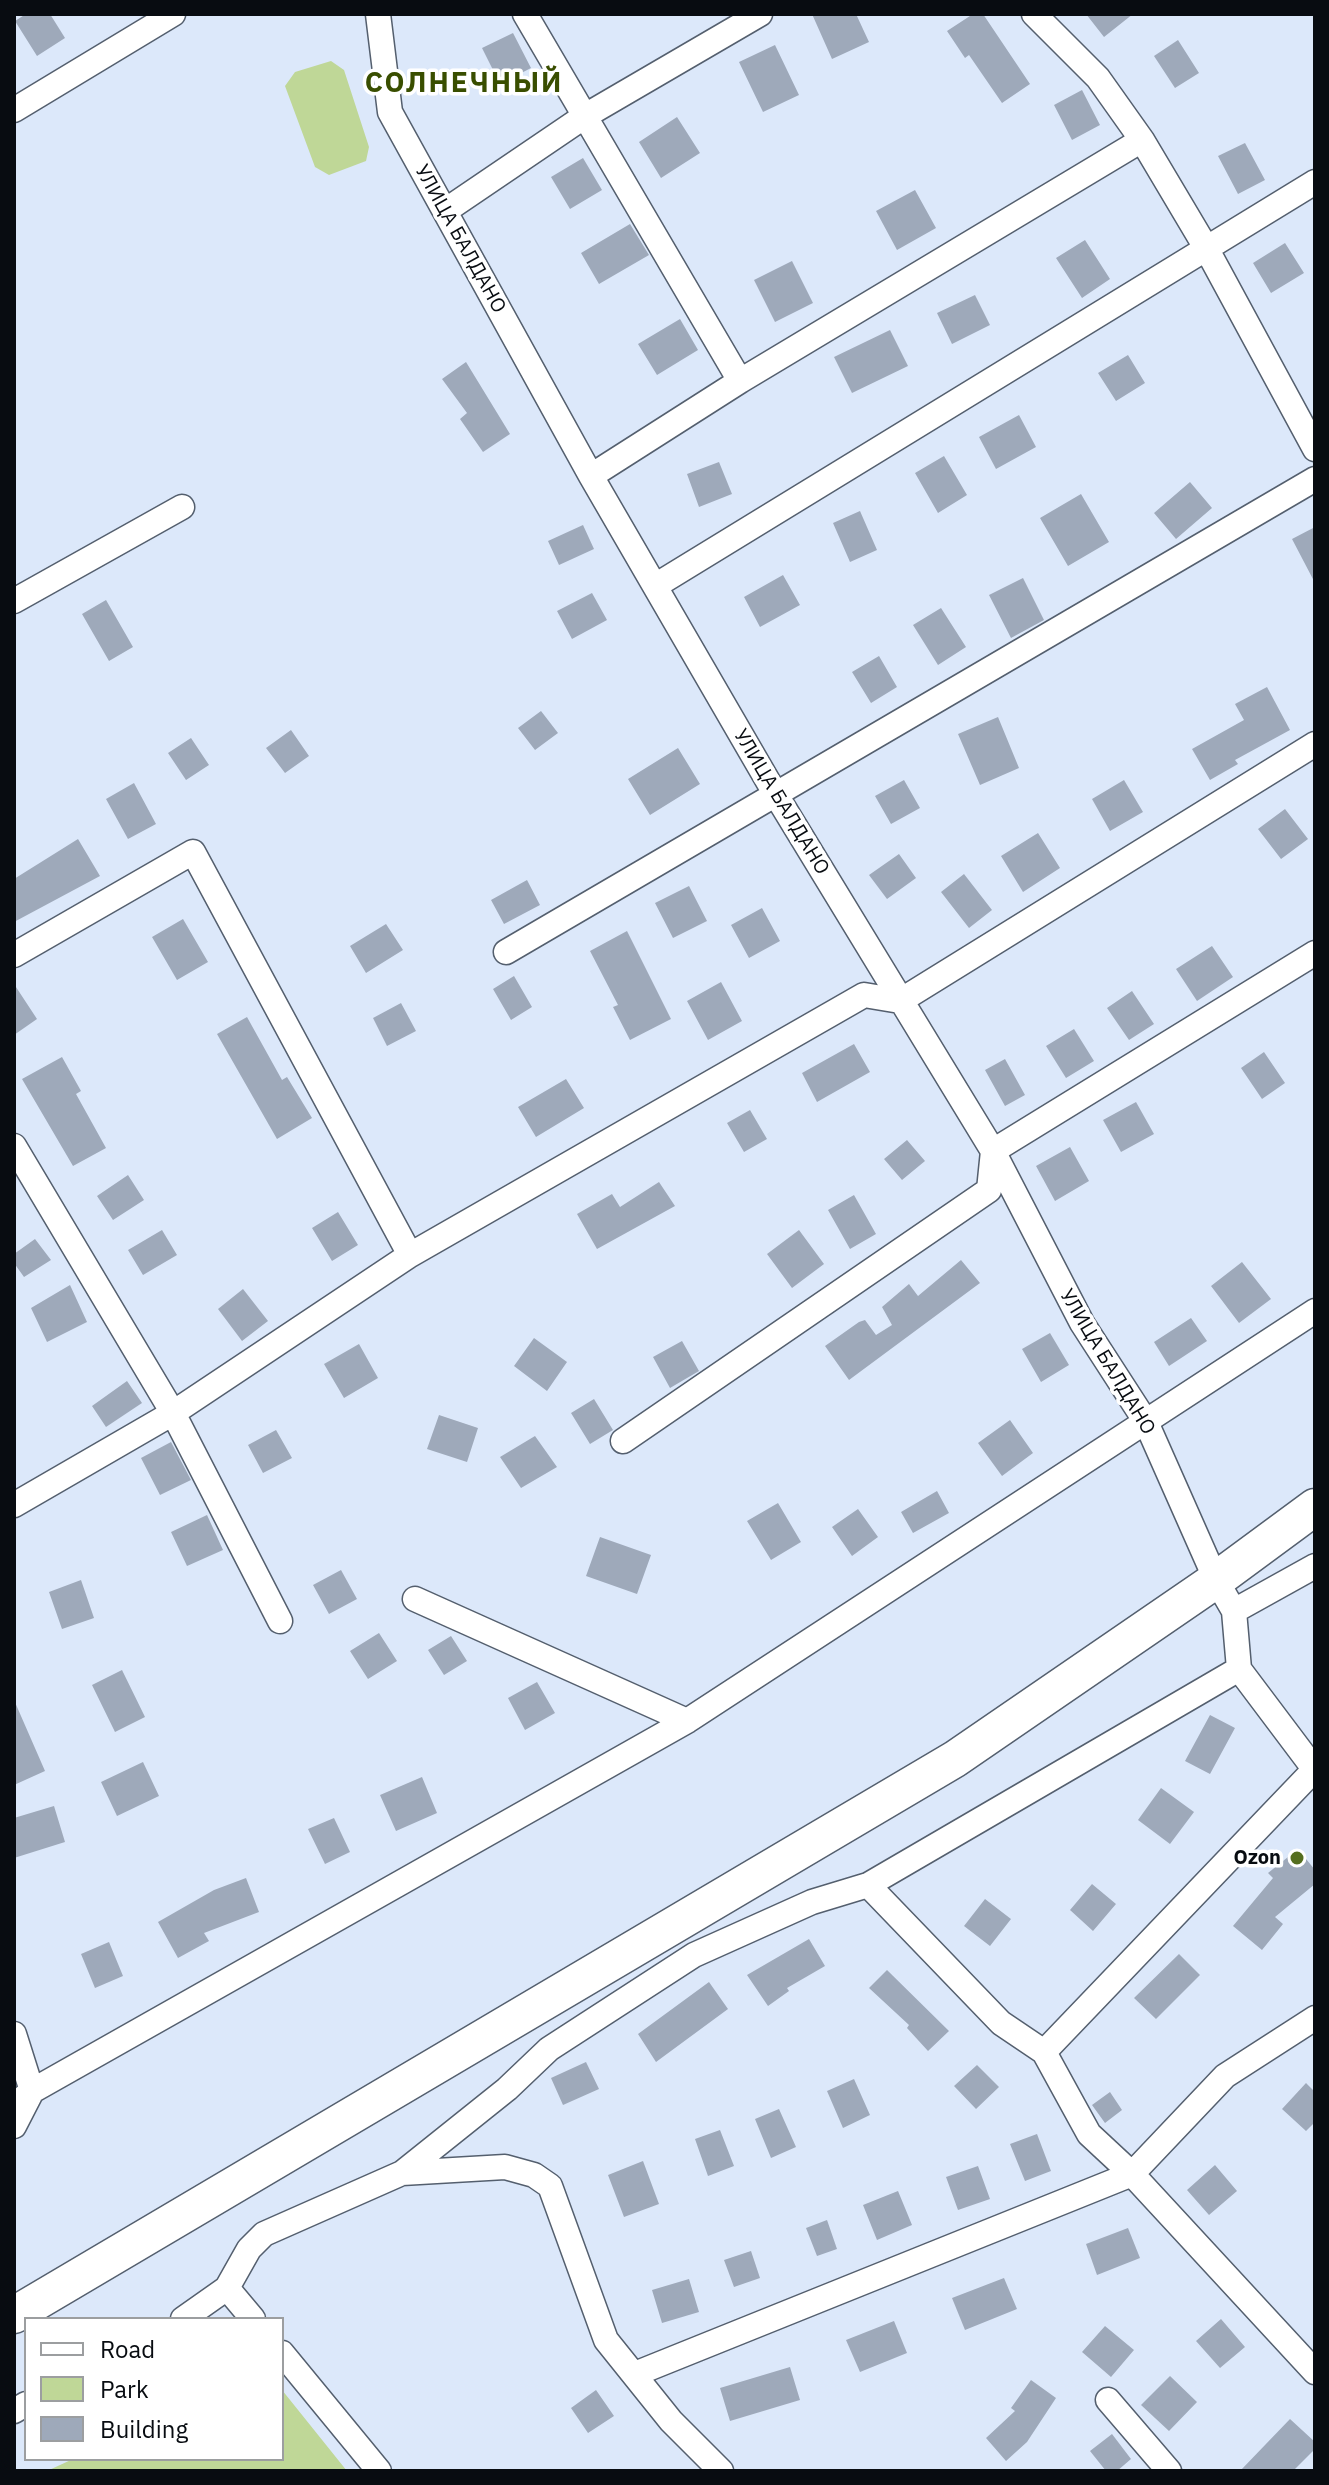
<!DOCTYPE html>
<html>
<head>
<meta charset="utf-8">
<style>
	body { margin:0 }
	#map { position:relative; width:1329px; height:2485px; overflow:hidden; background:#dce8fa; font-family:"IBM Plex Sans",sans-serif }
	canvas { display:block }
	.frame { position:absolute; inset:0; border:16px solid #080c11; pointer-events:none }
	.legend { position:absolute; left:24px; top:2317px; width:260px; height:144px; box-sizing:border-box; background:#fff; border:2px solid #9c9ea0; margin:0; padding:10px 14px; list-style:none; font-size:24px; color:#080c11 }
	.legend li { display:flex; align-items:center; gap:16px; height:40px }
	.legend b { width:40px; border:2px solid #9c9ea0 }
</style>
</head>
<body>
<div id="map">
<canvas width="1329" height="2485"></canvas>
<div class="frame"></div>
<ul class="legend">
<li><b style="height:10px;background:#fff"></b>Road</li>
<li><b style="height:22px;background:#bfd797"></b>Park</li>
<li><b style="height:22px;background:#9ea9ba"></b>Building</li>
</ul>
</div>
<script>
const g = document.querySelector('canvas').getContext('2d');
g.lineJoin = 'round';
function paint(path, color) {
  g.fillStyle = color;
  g.fill(path, 'evenodd');
}
function poly(rows) {
  const path = new Path2D();
  for (const r of rows) {
    path.moveTo(r[0], r[1]);
    for (let i = 2; i < r.length; i += 2) path.lineTo(r[i], r[i + 1]);
  }
  return path;
}
function strokePath(path, color, width, dash) {
  g.strokeStyle = color;
  g.lineWidth = width;
  g.lineCap = dash ? 'butt' : 'round';
  g.setLineDash(dash || []);
  g.stroke(path);
}
function write(font, color, halo, rows, align = 'center') {
  g.font = font + ' "IBM Plex Sans",sans-serif';
  g.lineWidth = 7;
  g.setLineDash([]);
  g.textBaseline = 'middle';
  g.strokeStyle = halo;
  g.fillStyle = color;
  for (const [text, x, y, turn = 0] of rows) {
    g.save();
    g.translate(x, y);
    g.rotate((+turn || 0) * Math.PI / 180);
    g.textAlign = isNaN(turn) ? turn : align;
    if (halo) g.strokeText(text, 0, 0);
    g.fillText(text, 0, 0);
    g.restore();
  }
}
const green = poly([
	[331,61,344,70,369,147,366,161,329,175,315,167,285,86,295,72],
	[282,2390,347,2471,47,2471,73,2459,282,2459]
]);
const building = poly([
	[26,14,50,14,65,38,37,56,15,21],
	[812,14,856,14,869,42,832,59],
	[973,14,983,14,1030,84,1002,103,969,55,965,58,947,31],
	[1086,14,1133,14,1104,37],
	[513,33,531,68,500,84,482,48],
	[1178,40,1199,73,1175,88,1154,56],
	[775,45,799,95,763,112,739,62],
	[1082,90,1100,125,1072,140,1054,105],
	[677,117,700,153,661,178,639,142],
	[1245,143,1265,180,1238,194,1218,156],
	[583,158,602,190,570,209,551,177],
	[915,190,936,228,897,250,876,211],
	[630,224,649,255,599,284,581,253],
	[1085,240,1110,279,1082,298,1056,258],
	[1285,243,1304,273,1271,293,1253,263],
	[792,261,813,303,775,322,754,280],
	[975,295,990,325,952,344,937,313],
	[680,319,698,350,657,375,638,344],
	[890,330,908,366,852,393,834,357],
	[1128,355,1145,383,1116,401,1098,373],
	[466,362,510,434,483,452,460,419,467,413,442,379],
	[1019,415,1036,447,996,469,979,437],
	[944,456,967,495,938,513,915,473],
	[719,462,732,494,699,507,687,474],
	[1190,482,1212,508,1176,539,1154,513],
	[1081,494,1109,542,1068,566,1040,518],
	[860,511,877,550,850,562,833,523],
	[583,525,594,549,559,565,548,541],
	[1315,527,1315,583,1292,539],
	[783,575,800,605,760,627,744,597],
	[1023,578,1044,620,1011,638,989,595],
	[592,593,607,620,572,639,557,611],
	[106,600,133,647,109,661,82,614],
	[941,608,966,647,938,665,913,625],
	[879,656,897,687,871,703,852,672],
	[1267,687,1290,730,1235,760,1238,764,1210,780,1192,749,1244,720,1235,704],
	[541,711,558,733,535,750,518,728],
	[998,717,1019,768,980,785,958,734],
	[291,730,309,756,285,773,266,748],
	[191,738,209,765,186,780,168,753],
	[678,748,700,784,650,815,628,779],
	[904,780,920,808,891,824,875,796],
	[1124,780,1143,812,1110,831,1092,799],
	[134,783,156,824,128,839,106,799],
	[1285,809,1308,839,1281,859,1258,829],
	[1038,833,1060,868,1023,892,1001,856],
	[78,839,100,876,14,922,14,879],
	[899,854,916,878,887,899,869,875],
	[964,874,992,910,969,928,941,892],
	[527,880,540,905,504,924,491,900],
	[689,886,707,921,673,938,655,903],
	[762,908,780,941,749,958,731,925],
	[183,919,208,962,177,980,152,937],
	[386,924,403,950,366,973,350,946],
	[627,931,671,1019,630,1040,613,1007,618,1005,590,951],
	[1212,946,1233,977,1197,1001,1176,969],
	[514,976,532,1007,511,1020,493,989],
	[721,982,742,1021,708,1040,687,1001],
	[14,984,37,1019,14,1035],
	[1132,991,1154,1024,1129,1040,1107,1008],
	[401,1003,416,1031,387,1046,373,1018],
	[247,1017,282,1080,287,1077,312,1118,277,1139,217,1034],
	[1074,1029,1094,1061,1066,1078,1046,1046],
	[854,1044,870,1072,817,1102,802,1073],
	[1264,1052,1285,1083,1262,1099,1241,1068],
	[62,1057,81,1091,76,1094,106,1148,73,1166,22,1079],
	[1005,1059,1025,1095,1005,1106,985,1070],
	[566,1079,584,1108,536,1137,518,1107],
	[1136,1102,1154,1134,1121,1152,1103,1120],
	[750,1110,767,1139,744,1152,727,1123],
	[907,1140,925,1161,902,1180,884,1159],
	[1070,1147,1089,1181,1055,1201,1036,1166],
	[128,1175,144,1200,113,1220,97,1196],
	[659,1182,675,1206,597,1249,577,1214,612,1194,620,1207],
	[854,1195,876,1234,850,1249,828,1210],
	[338,1212,358,1245,332,1261,312,1228],
	[162,1230,177,1255,143,1275,128,1250],
	[799,1230,824,1264,792,1288,767,1254],
	[35,1239,51,1260,24,1277,14,1263,14,1254],
	[961,1260,980,1283,849,1380,825,1346,859,1322,865,1320,876,1335,892,1325,882,1307,909,1284,918,1296],
	[1242,1262,1271,1299,1239,1323,1211,1286],
	[70,1285,87,1322,47,1342,31,1308],
	[243,1289,268,1321,242,1341,218,1309],
	[1191,1318,1207,1341,1169,1366,1154,1342],
	[1050,1333,1069,1365,1041,1382,1022,1349],
	[534,1338,567,1362,547,1391,514,1366],
	[682,1341,699,1371,670,1388,653,1357],
	[359,1344,378,1378,344,1398,324,1364],
	[127,1381,142,1403,106,1427,92,1406],
	[594,1399,613,1430,590,1444,571,1413],
	[439,1415,478,1428,467,1462,427,1449],
	[1010,1420,1033,1453,1002,1476,978,1443],
	[276,1430,292,1458,263,1473,248,1445],
	[535,1436,557,1467,521,1488,500,1457],
	[171,1442,191,1480,160,1495,141,1458],
	[937,1491,949,1513,913,1533,901,1512],
	[778,1503,801,1542,771,1560,747,1521],
	[858,1509,878,1537,852,1556,832,1527],
	[207,1515,223,1550,187,1566,171,1532],
	[600,1537,651,1555,637,1594,586,1576],
	[341,1570,357,1599,329,1614,313,1585],
	[81,1580,94,1618,62,1629,49,1592],
	[379,1633,397,1661,368,1679,350,1651],
	[451,1636,467,1661,444,1675,428,1650],
	[122,1670,145,1717,115,1732,92,1685],
	[537,1682,555,1713,525,1730,508,1698],
	[14,1700,45,1771,14,1785],
	[1210,1715,1235,1728,1210,1774,1185,1761],
	[143,1762,159,1796,117,1816,101,1782],
	[422,1777,437,1813,396,1831,380,1795],
	[1161,1788,1194,1812,1170,1844,1138,1820],
	[54,1806,65,1842,14,1858,14,1818],
	[334,1818,350,1852,325,1864,308,1829],
	[1298,1849,1315,1870,1315,1884,1275,1917,1283,1924,1262,1950,1233,1926,1273,1878,1268,1873],
	[246,1878,259,1912,204,1933,209,1941,178,1958,158,1922,214,1890],
	[1092,1884,1116,1904,1093,1931,1070,1910],
	[985,1899,1011,1919,990,1946,964,1926],
	[809,1939,825,1966,787,1988,789,1991,768,2006,747,1975],
	[109,1942,123,1976,95,1988,81,1954],
	[1179,1954,1200,1975,1156,2019,1134,1998],
	[887,1970,949,2031,928,2051,907,2028,909,2025,869,1988],
	[709,1982,728,2009,656,2062,638,2034],
	[586,2062,599,2089,563,2105,551,2078],
	[977,2065,999,2087,976,2109,954,2086],
	[854,2079,870,2115,843,2128,827,2091],
	[1306,2083,1315,2092,1315,2122,1306,2131,1282,2109],
	[1110,2092,1122,2110,1105,2123,1092,2105],
	[779,2109,796,2147,771,2158,755,2119],
	[720,2130,734,2166,708,2176,695,2139],
	[1037,2134,1051,2171,1025,2181,1010,2144],
	[643,2161,659,2204,624,2217,608,2175],
	[1215,2165,1237,2191,1209,2215,1187,2190],
	[978,2166,990,2199,958,2210,946,2177],
	[898,2191,912,2225,877,2240,863,2205],
	[827,2220,837,2249,817,2256,806,2228],
	[1128,2228,1140,2258,1097,2275,1086,2244],
	[751,2251,760,2278,734,2287,724,2260],
	[1004,2278,1017,2309,965,2330,952,2298],
	[689,2279,699,2312,662,2323,652,2290],
	[1221,2319,1245,2347,1220,2368,1196,2341],
	[894,2321,907,2353,860,2372,846,2340],
	[1105,2326,1134,2350,1111,2377,1082,2352],
	[790,2367,800,2400,730,2421,720,2388],
	[1170,2376,1197,2402,1169,2431,1141,2405],
	[1031,2380,1056,2398,1027,2442,1006,2461,986,2438,1015,2411,1011,2408],
	[596,2390,614,2416,588,2433,571,2408],
	[1290,2419,1315,2442,1315,2449,1293,2471,1240,2471],
	[1112,2434,1131,2459,1117,2471,1106,2471,1090,2451]
]);
const minor = poly([
	[378,14,390,112,591,476,776,795,993,1151,1082,1323,1146,1422,1216,1580,1234,1611,1315,1566],
	[525,14,740,381],
	[1034,14,1098,78,1142,140,1205,246,1315,449],
	[14,110,173,14],
	[445,211,585,116,760,14],
	[591,476,740,381,1142,140],
	[655,586,1315,182],
	[14,601,182,507],
	[506,952,1315,479],
	[14,955,193,852,410,1255],
	[14,1146,173,1413,280,1621],
	[623,1441,989,1190,993,1151,1315,953],
	[14,1505,173,1413,410,1255,864,995,900,1001,1315,744],
	[415,1599,687,1721],
	[1234,1611,1239,1669,1315,1770],
	[1314,1770,1044,2052,1089,2134,1132,2174,1315,2372],
	[14,2034,32,2091,14,2126],
	[1044,2052,1001,2023,868,1885,1239,1669],
	[14,2105,32,2091,687,1721,1315,1311],
	[402,2173,507,2089,549,2049,694,1955,812,1902,868,1885],
	[227,2288,253,2319],
	[183,2319,227,2288,249,2249,264,2234,402,2173,505,2167,534,2175,550,2186,606,2340,671,2421,721,2471],
	[282,2353,379,2471],
	[635,2374,1132,2174,1225,2076,1315,2018],
	[1108,2400,1169,2471],
	[14,2411,26,2404]
]);
const primary = poly([
	[14,2315,955,1759,1216,1580,1315,1507]
]);
const markers = [
	[1297,1858,8,"#556e1f"]
];
const streetNames = [
	["УЛИЦА БАЛДАНО",460,239,61],
	["УЛИЦА БАЛДАНО",781,802,59],
	["УЛИЦА БАЛДАНО",1107,1362,59]
];
const poiNames = [
	["Ozon",1281,1858]
];
const districtNames = [
	["СОЛНЕЧНЫЙ",464,84]
];
paint(green, '#bfd797');
paint(building, '#9ea9ba');
strokePath(minor, '#545f6e', 27);
strokePath(primary, '#545f6e', 39);
strokePath(minor, '#fff', 24);
strokePath(primary, '#fff', 36);
for (const [x, y, r, color] of markers) {
  const dot = new Path2D();
  dot.arc(x, y, r, 0, 2 * Math.PI);
  g.fillStyle = color;
  g.fill(dot);
  strokePath(dot, '#fff', 3);
}
write('20px', '#080c11', '#fff', streetNames);
write('bold 20px', '#080c11', '#fff', poiNames, 'right');
g.letterSpacing = '2px';
write('bold 28px', '#394e00', '#fff', districtNames);
g.letterSpacing = '0px';
</script>
</body>
</html>
